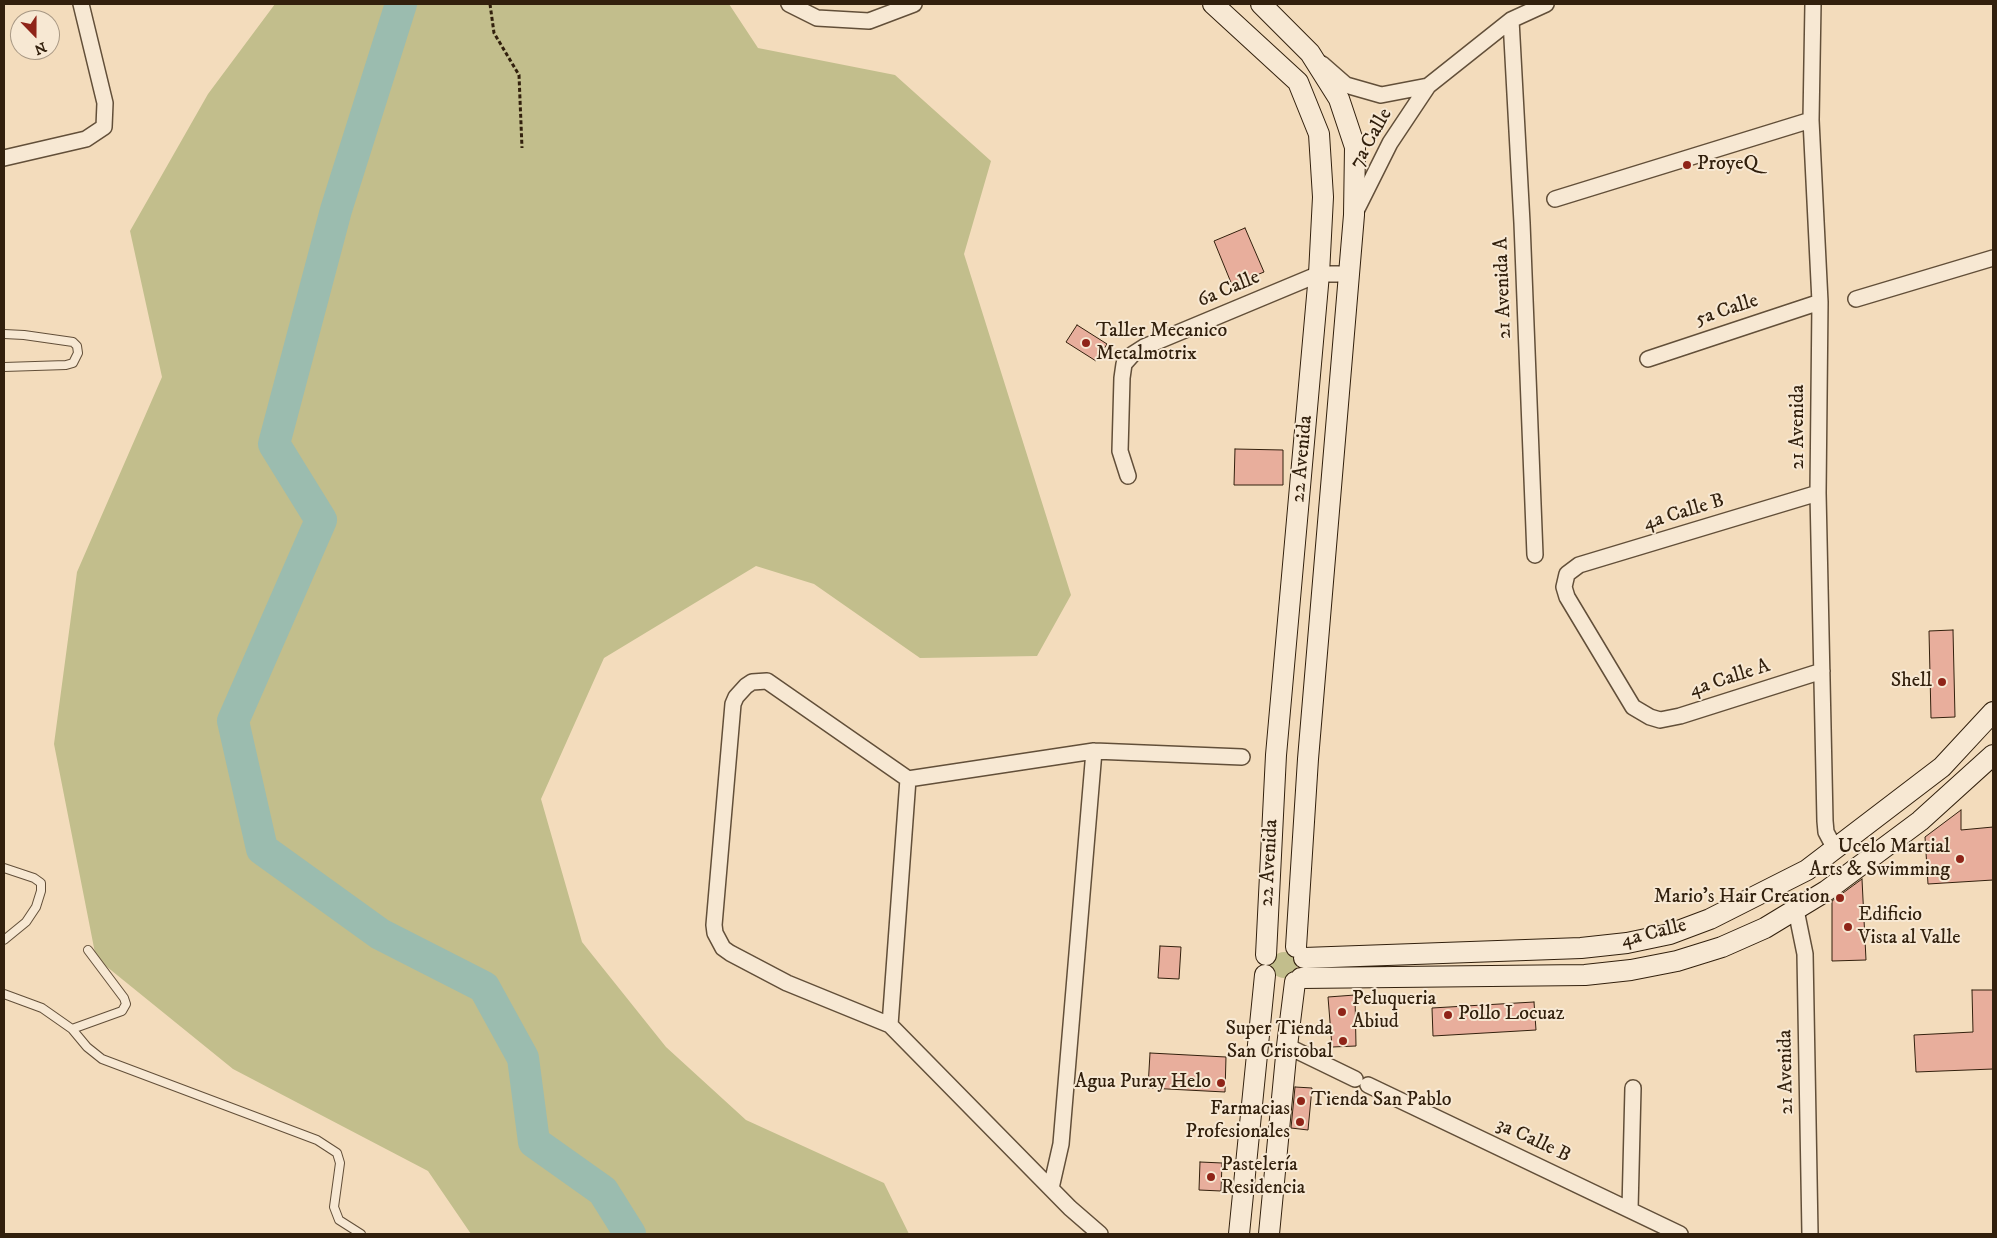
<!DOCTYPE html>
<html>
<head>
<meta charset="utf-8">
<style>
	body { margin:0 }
	#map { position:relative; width:1997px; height:1238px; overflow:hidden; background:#f3dcbc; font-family:"IM FELL DW Pica",serif }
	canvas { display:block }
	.frame { position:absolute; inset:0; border:5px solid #32200d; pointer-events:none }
	.north { position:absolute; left:10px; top:10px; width:50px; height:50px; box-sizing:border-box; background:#f7e8d3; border:1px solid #a89884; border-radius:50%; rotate:158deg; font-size:14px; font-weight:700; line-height:20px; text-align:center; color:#32200d }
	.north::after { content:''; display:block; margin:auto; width:18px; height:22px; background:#8f2418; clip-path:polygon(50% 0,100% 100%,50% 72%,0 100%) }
</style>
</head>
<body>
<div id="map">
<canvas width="1997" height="1238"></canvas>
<div class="frame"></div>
<div class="north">N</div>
</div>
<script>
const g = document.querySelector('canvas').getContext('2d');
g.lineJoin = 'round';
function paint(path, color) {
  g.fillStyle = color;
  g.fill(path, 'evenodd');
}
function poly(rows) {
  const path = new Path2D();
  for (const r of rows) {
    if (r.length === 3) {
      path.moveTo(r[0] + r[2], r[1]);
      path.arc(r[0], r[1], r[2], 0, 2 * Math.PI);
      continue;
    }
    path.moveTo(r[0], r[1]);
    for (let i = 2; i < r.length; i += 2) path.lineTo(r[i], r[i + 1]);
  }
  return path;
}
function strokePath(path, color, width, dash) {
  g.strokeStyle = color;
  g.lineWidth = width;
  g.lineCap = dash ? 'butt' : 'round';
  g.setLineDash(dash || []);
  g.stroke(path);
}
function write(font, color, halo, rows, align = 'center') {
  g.font = font + ' "IM FELL DW Pica",serif';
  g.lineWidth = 4;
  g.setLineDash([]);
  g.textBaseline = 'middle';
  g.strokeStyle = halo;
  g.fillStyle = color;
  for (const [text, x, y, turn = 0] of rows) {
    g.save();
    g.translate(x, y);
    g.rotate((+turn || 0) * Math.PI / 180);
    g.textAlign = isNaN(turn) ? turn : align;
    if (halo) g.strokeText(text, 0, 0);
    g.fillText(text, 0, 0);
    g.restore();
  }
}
const green = poly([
	[275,4,729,4,758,48,895,75,991,161,964,254,1071,595,1037,656,920,658,814,584,756,566,604,658,541,799,582,942,666,1047,746,1120,884,1183,909,1234,471,1234,428,1171,233,1069,96,958,54,744,77,572,162,377,130,231,208,94],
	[1284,965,13]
]);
const river = poly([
	[401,4,336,210,274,444,321,520,233,721,262,849,380,934,484,987,523,1058,534,1142,603,1191,630,1234]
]);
const building = poly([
	[1245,228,1264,272,1232,285,1214,241,1245,228],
	[1077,325,1107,344,1096,361,1066,342,1077,325],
	[1235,449,1283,450,1283,485,1234,485,1235,449],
	[1953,630,1955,717,1931,718,1929,631,1953,630],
	[1961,810,1961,830,1993,827,1993,880,1928,884,1925,837,1961,810],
	[1862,879,1866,960,1832,961,1832,901,1862,879],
	[1160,946,1181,947,1179,979,1158,978,1160,946],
	[1972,990,1993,990,1993,1069,1916,1072,1914,1035,1973,1032,1972,990],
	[1355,995,1356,1046,1332,1047,1328,997,1355,995],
	[1534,1002,1536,1030,1433,1036,1432,1008,1534,1002],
	[1150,1053,1226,1057,1225,1092,1148,1088,1150,1053],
	[1295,1087,1312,1088,1308,1130,1291,1128,1295,1087],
	[1200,1162,1222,1163,1221,1191,1199,1190,1200,1162]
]);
const path = poly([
	[490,4,494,33,519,75,522,148]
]);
const lane = poly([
	[4,334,24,335,73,342,77,346,78,353,73,363,66,365,4,367],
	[4,868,34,878,41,883,41,891,36,907,26,922,4,940],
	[4,994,42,1008,72,1029,87,1047,102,1059,317,1140,337,1153,340,1163,334,1207,339,1220,361,1234],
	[72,1029,122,1011,126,1004,124,998,88,950]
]);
const street = poly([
	[789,4,817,18,869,21,914,4],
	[1813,4,1811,120,1820,302,1818,493,1825,821,1826,832,1835,849],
	[1511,20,1522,223,1535,555],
	[1322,64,1346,85,1381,95,1428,86],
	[4,158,86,139,104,127,105,103,81,4],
	[1555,199,1811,120],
	[1355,213,1390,143,1428,86,1511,20,1546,4],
	[1856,299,1993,258],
	[1648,359,1820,302],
	[1128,476,1120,451,1122,378,1124,364,1133,354,1144,347,1319,274,1349,274],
	[1818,493,1579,565,1567,574,1564,587,1567,597,1633,707,1650,717,1660,720,1680,716,1822,671],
	[1796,910,1805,954,1810,1234],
	[890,1025,908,779],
	[1287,1046,1355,1079],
	[1368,1085,1680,1234],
	[1051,1188,1061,1144,1094,751],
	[1630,1209,1633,1088],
	[1100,1234,1070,1208,890,1025,787,983,730,953,723,948,715,933,714,925,733,704,736,697,746,686,752,682,767,681,908,779,1094,751,1242,757]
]);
const secondary = poly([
	[1213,4,1298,82,1319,134,1323,197,1319,274,1276,755,1266,955],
	[1261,4,1310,53,1339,99,1355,147,1354,215,1308,759,1296,947],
	[1304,958,1581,948,1627,943,1670,934,1710,919,1807,870,1942,767,1993,712],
	[1301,978,1585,975,1631,970,1677,961,1722,947,1765,928,1826,891,1920,821,1993,755],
	[1239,1234,1265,975],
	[1269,1234,1287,1046,1295,982]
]);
const markers = [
	[1687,165,5,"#8f2418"],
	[1086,343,5,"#8f2418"],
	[1942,682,5,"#8f2418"],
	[1960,859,5,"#8f2418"],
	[1840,898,5,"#8f2418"],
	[1848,927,5,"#8f2418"],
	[1342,1012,5,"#8f2418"],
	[1448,1015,5,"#8f2418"],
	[1343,1041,5,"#8f2418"],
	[1221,1083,5,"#8f2418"],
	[1301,1101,5,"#8f2418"],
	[1300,1122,5,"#8f2418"],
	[1211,1177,5,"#8f2418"]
];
const streetNames = [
	["7a Calle",1372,139,-61],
	["21 Avenida A",1504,288,-92],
	["6a Calle",1229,290,-23],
	["5a Calle",1727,311,-18],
	["21 Avenida",1799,427,-90],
	["22 Avenida",1303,459,-85],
	["4a Calle B",1684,513,-17],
	["4a Calle A",1730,679,-18],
	["22 Avenida",1270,863,-87],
	["4a Calle",1654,934,-14],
	["21 Avenida",1787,1072,-91],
	["3a Calle B",1533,1141,25]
];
const poiNames = [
	["ProyeQ",1697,165],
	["Taller Mecanico",1096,332],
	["Metalmotrix",1096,355],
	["Shell",1932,682,"right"],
	["Ucelo Martial",1950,848,"right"],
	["Arts & Swimming",1950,871,"right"],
	["Mario's Hair Creation",1830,898,"right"],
	["Edificio",1858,916],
	["Vista al Valle",1858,939],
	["Peluqueria",1352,1000],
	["Abiud",1352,1023],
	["Pollo Locuaz",1458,1015],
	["Super Tienda",1333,1030,"right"],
	["San Cristobal",1333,1053,"right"],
	["Agua Puray Helo",1211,1083,"right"],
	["Tienda San Pablo",1311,1101],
	["Farmacias",1290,1110,"right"],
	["Profesionales",1290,1133,"right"],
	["Pastelería",1221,1166],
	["Residencia",1221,1189]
];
paint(green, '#c2be8c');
strokePath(river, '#9bbcaf', 32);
paint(building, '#e8ae9c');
strokePath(building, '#32200d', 1);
strokePath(lane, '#624f39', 10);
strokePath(street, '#624f39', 18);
strokePath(secondary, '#32200d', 22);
strokePath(path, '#32200d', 3, [4, 2.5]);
strokePath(lane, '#f7e8d3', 8);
strokePath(street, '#f7e8d3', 15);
strokePath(secondary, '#f7e8d3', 20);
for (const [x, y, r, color] of markers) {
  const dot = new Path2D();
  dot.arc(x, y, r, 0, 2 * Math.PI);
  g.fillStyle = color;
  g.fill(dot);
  strokePath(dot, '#f7e8d3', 2);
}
write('20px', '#32200d', '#f7e8d3', streetNames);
write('20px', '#32200d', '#f7e8d3', poiNames, 'left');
</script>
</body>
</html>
